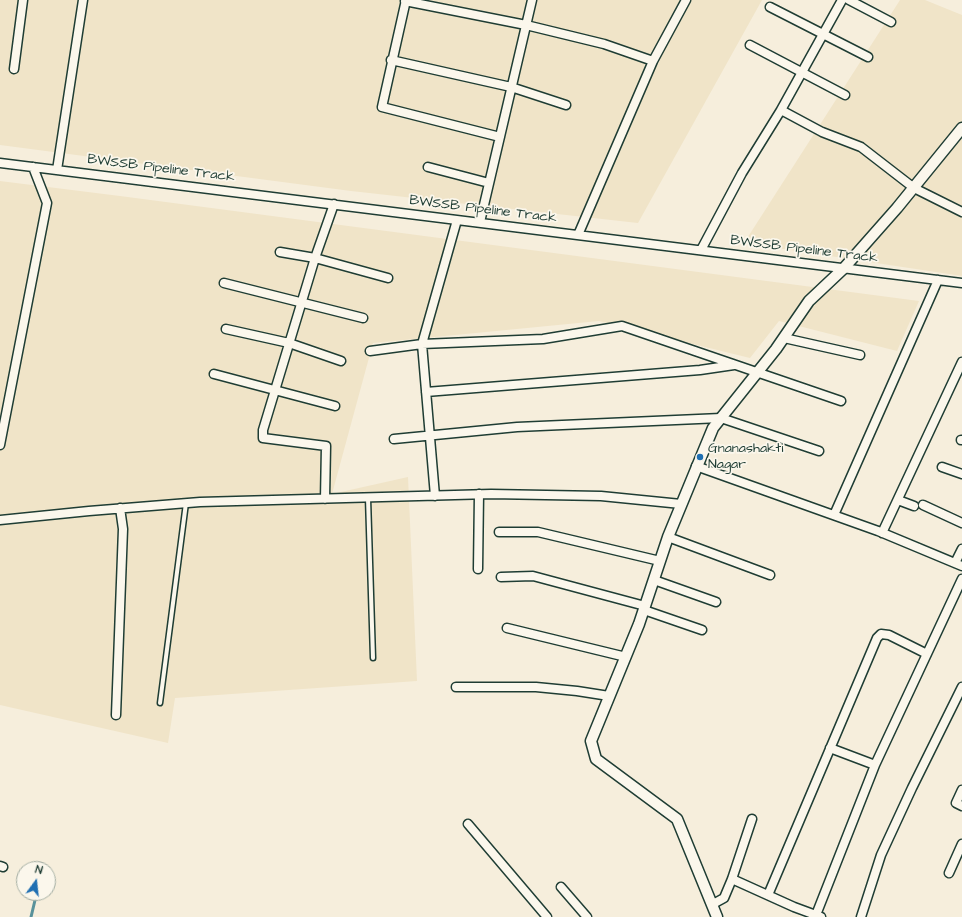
<!DOCTYPE html>
<html>
<head>
<meta charset="utf-8">
<style>
	body { margin:0 }
	#map { position:relative; width:962px; height:917px; overflow:hidden; background:#f6eedc; font-family:"Architects Daughter",sans-serif }
	canvas { display:block }
	.north { position:absolute; left:16px; top:861px; width:40px; height:40px; box-sizing:border-box; background:#fbf7ec; border:1px solid #a3ada2; border-radius:50%; rotate:15deg; font-size:11px; font-weight:700; line-height:16px; text-align:center; color:#1f3d34 }
	.north::after { content:''; display:block; margin:auto; width:14px; height:18px; background:#1f6fb2; clip-path:polygon(50% 0,100% 100%,50% 72%,0 100%) }
</style>
</head>
<body>
<div id="map">
<canvas width="962" height="917"></canvas>
<div class="north">N</div>
</div>
<script>
const g = document.querySelector('canvas').getContext('2d');
g.lineJoin = 'round';
function paint(path, color) {
  g.fillStyle = color;
  g.fill(path, 'evenodd');
}
function poly(rows) {
  const path = new Path2D();
  for (const r of rows) {
    path.moveTo(r[0], r[1]);
    for (let i = 2; i < r.length; i += 2) path.lineTo(r[i], r[i + 1]);
  }
  return path;
}
function strokePath(path, color, width, dash) {
  g.strokeStyle = color;
  g.lineWidth = width;
  g.lineCap = dash ? 'butt' : 'round';
  g.setLineDash(dash || []);
  g.stroke(path);
}
function write(font, color, halo, rows, align = 'center') {
  g.font = font + ' "Architects Daughter",sans-serif';
  g.lineWidth = 3.5;
  g.setLineDash([]);
  g.textBaseline = 'middle';
  g.strokeStyle = halo;
  g.fillStyle = color;
  for (const [text, x, y, turn = 0] of rows) {
    g.save();
    g.translate(x, y);
    g.rotate((+turn || 0) * Math.PI / 180);
    g.textAlign = isNaN(turn) ? turn : align;
    if (halo) g.strokeText(text, 0, 0);
    g.fillText(text, 0, 0);
    g.restore();
  }
}
const built = poly([
	[0,0,762,0,638,223,351,191,0,145],
	[900,0,925,0,962,15,962,276,744,243],
	[0,181,120,196,919,301,897,351,779,321,750,358,599,321,373,343,332,494,408,477,417,681,175,698,168,743,0,705]
]);
const stream = poly([
	[31,917,36,896]
]);
const service = poly([
	[368,498,373,658],
	[160,703,186,503]
]);
const minor = poly([
	[406,0,382,107,500,137],
	[849,0,891,22],
	[405,1,526,25,604,44,653,61],
	[770,7,868,57],
	[750,45,845,95],
	[391,60,511,87,566,105],
	[14,69,23,0],
	[781,110,822,132,861,147,914,188,962,212],
	[0,163,962,283],
	[428,167,489,183],
	[57,170,83,0],
	[480,222,532,0],
	[578,235,653,61,686,0],
	[701,250,742,173,781,110,842,0],
	[280,252,315,258,388,278],
	[224,283,363,318],
	[226,329,289,343,341,361],
	[784,338,860,355],
	[370,351,422,344,543,339,622,326,841,401],
	[214,374,335,406],
	[426,392,700,370,734,365],
	[394,439,517,427,721,418,819,451],
	[961,440,962,440],
	[0,445,47,203,33,167],
	[696,466,878,531,962,566],
	[942,467,962,474],
	[435,496,422,344,457,220],
	[325,499,326,446,263,438,263,430,315,258,334,204],
	[898,500,914,506],
	[923,505,962,523],
	[834,515,938,280],
	[0,520,89,511,200,502,491,494,601,496,681,504],
	[499,532,538,532,660,561],
	[882,533,962,362],
	[668,537,770,575],
	[955,563,962,549],
	[478,569,479,494],
	[501,577,533,576,645,606],
	[654,580,716,602],
	[644,610,702,630],
	[507,628,626,657],
	[456,687,536,687,577,691,609,696],
	[116,715,123,529,120,508],
	[830,748,875,765],
	[962,790,956,803,962,806],
	[468,824,547,917],
	[0,866,3,867],
	[949,873,962,844],
	[732,879,794,907,821,917],
	[561,887,587,917],
	[768,895,877,638,881,634,889,635,927,654],
	[713,904,724,898,732,879,752,819],
	[816,915,875,765,962,579],
	[861,917,881,855,912,788,962,687]
]);
const tertiary = poly([
	[717,917,677,819,596,759,591,741,639,624,668,537,713,428,776,349,809,301,844,268,897,208,962,128]
]);
const markers = [
	[700,457,4,"#1f6fb2"]
];
const streetNames = [
	["BWSSB Pipeline Track",161,169,7],
	["BWSSB Pipeline Track",483,210,7],
	["BWSSB Pipeline Track",804,250,7]
];
const poiNames = [
	["Gnanashakti",708,449],
	["Nagar",708,465]
];
paint(built, '#f0e4c8');
strokePath(stream, '#59929b', 3);
strokePath(service, '#1f3d34', 7);
strokePath(minor, '#1f3d34', 11);
strokePath(tertiary, '#1f3d34', 13);
strokePath(service, '#fbf7ec', 4);
strokePath(minor, '#fbf7ec', 8);
strokePath(tertiary, '#fbf7ec', 10);
for (const [x, y, r, color] of markers) {
  const dot = new Path2D();
  dot.arc(x, y, r, 0, 2 * Math.PI);
  g.fillStyle = color;
  g.fill(dot);
  strokePath(dot, '#fbf7ec', 1.5);
}
write('14px', '#1f3d34', '#fbf7ec', streetNames);
write('14px', '#1f3d34', '#fbf7ec', poiNames, 'left');
</script>
</body>
</html>
